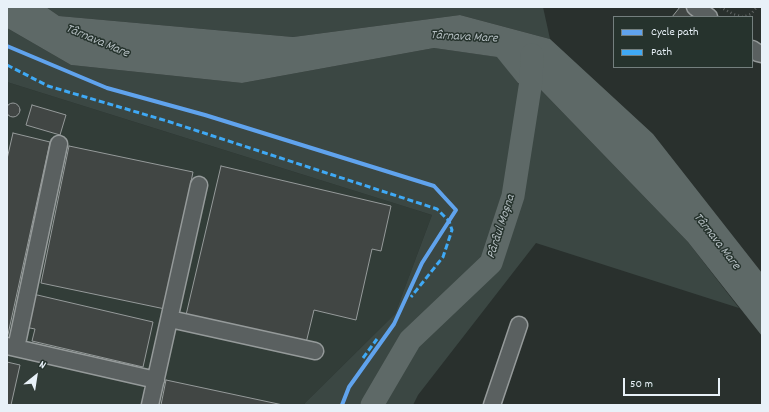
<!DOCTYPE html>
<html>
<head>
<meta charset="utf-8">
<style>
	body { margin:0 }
	#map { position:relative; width:769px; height:412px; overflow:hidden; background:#29302d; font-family:Dekko,sans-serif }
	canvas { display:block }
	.frame { position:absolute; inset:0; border:8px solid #e8f1f8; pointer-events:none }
	.legend { position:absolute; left:613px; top:16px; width:140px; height:52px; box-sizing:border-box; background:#26332d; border:1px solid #747f7e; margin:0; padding:5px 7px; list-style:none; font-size:12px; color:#e8f1f8 }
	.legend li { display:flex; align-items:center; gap:8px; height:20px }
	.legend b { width:20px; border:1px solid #747f7e }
	.north { position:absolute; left:16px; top:356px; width:40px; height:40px; -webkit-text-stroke:3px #26332d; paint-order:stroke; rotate:30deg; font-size:11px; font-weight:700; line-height:16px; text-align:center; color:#e8f1f8 }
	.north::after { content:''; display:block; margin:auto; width:14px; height:18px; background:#e8f1f8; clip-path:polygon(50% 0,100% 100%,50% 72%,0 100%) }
	.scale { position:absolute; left:623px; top:378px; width:97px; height:18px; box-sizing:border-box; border:2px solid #e8f1f8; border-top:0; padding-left:5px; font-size:12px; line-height:14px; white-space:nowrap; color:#e8f1f8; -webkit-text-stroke:3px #26332d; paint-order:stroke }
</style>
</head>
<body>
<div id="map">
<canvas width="769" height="412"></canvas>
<div class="frame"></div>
<ul class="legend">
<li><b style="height:5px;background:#60a3ed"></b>Cycle path</li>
<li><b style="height:5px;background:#3fa9f5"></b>Path</li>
</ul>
<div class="north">N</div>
<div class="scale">50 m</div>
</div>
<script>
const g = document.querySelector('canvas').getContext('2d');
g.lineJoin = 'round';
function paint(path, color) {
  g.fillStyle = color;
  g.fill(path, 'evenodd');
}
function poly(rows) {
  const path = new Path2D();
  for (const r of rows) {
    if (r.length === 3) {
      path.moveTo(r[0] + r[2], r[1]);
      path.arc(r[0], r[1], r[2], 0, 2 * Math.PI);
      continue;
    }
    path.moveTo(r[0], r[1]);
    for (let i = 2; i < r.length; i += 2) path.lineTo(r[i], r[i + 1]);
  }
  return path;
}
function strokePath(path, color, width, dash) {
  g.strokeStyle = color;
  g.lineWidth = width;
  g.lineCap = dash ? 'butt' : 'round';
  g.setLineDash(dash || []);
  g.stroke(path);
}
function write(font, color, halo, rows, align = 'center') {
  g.font = font + ' Dekko,sans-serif';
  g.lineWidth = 3;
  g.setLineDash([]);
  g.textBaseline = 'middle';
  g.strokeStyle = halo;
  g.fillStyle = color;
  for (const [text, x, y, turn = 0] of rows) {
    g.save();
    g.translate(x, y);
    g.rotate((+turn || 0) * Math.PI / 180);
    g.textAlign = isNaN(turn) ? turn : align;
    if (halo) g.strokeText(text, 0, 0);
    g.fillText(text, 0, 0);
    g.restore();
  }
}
const built = poly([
	[7,82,432,215,395,314,305,403,304,405,7,405]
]);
const green = poly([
	[46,7,543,7,550,39,460,15,293,37,59,16],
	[7,28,71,65,242,83,434,48,498,57,518,83,540,89,688,242,739,308,536,243,418,395,413,405,304,405,305,403,395,314,432,215,7,82]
]);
const water = poly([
	[7,7,46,7,59,16,293,37,460,15,550,39,653,134,762,273,762,336,688,242,540,89,518,83,497,57,434,48,242,83,71,65,7,28]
]);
const river = poly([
	[372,405,410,340,491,263,513,196,531,81,532,55]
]);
const building = poly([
	[680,7,687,7,700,17,672,17,680,7],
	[13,110,7],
	[32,105,66,115,60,135,26,125,32,105],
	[13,133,50,142,7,339,7,159,13,133],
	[69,146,193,172,165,309,41,283,69,146],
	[221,166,391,206,381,251,372,249,356,320,314,310,306,343,186,315,221,166],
	[33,294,153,322,143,367,32,341,35,329,25,327,33,294],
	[7,362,20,365,11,405,7,405,7,362],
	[166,380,283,405,161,405,166,380]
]);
const path = poly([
	[720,7,733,14,743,17,751,14,757,7]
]);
const minor = poly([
	[695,7,709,17],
	[752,49,758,53,762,54],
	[170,319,315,351],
	[7,346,156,380],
	[16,348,59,144],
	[150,405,199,185],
	[492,405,519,325]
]);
const quiet = poly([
	[7,65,48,86,167,121,437,209,449,221,452,230,443,257,411,297],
	[363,358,377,339]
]);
const cycleway = poly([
	[7,46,107,88,205,115,434,186,456,210,422,263,394,324,349,387,342,405]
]);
const waterNames = [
	["Târnava Mare",464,38,3],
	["Târnava Mare",97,42,23],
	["Pârâul Moșna",502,227,-72],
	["Târnava Mare",716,242,52]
];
paint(built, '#323d38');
paint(green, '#3b4743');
paint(water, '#5e6967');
strokePath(river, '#5e6967', 23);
paint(building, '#414644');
strokePath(building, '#959a9a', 1);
strokePath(minor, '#959a9a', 19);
strokePath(path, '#626665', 2.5, [1, 3]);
strokePath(minor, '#5a6060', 16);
strokePath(quiet, '#3fa9f5', 3, [6, 3]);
strokePath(cycleway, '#60a3ed', 4);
write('italic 13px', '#b3bdc0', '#26332d', waterNames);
</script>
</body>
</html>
